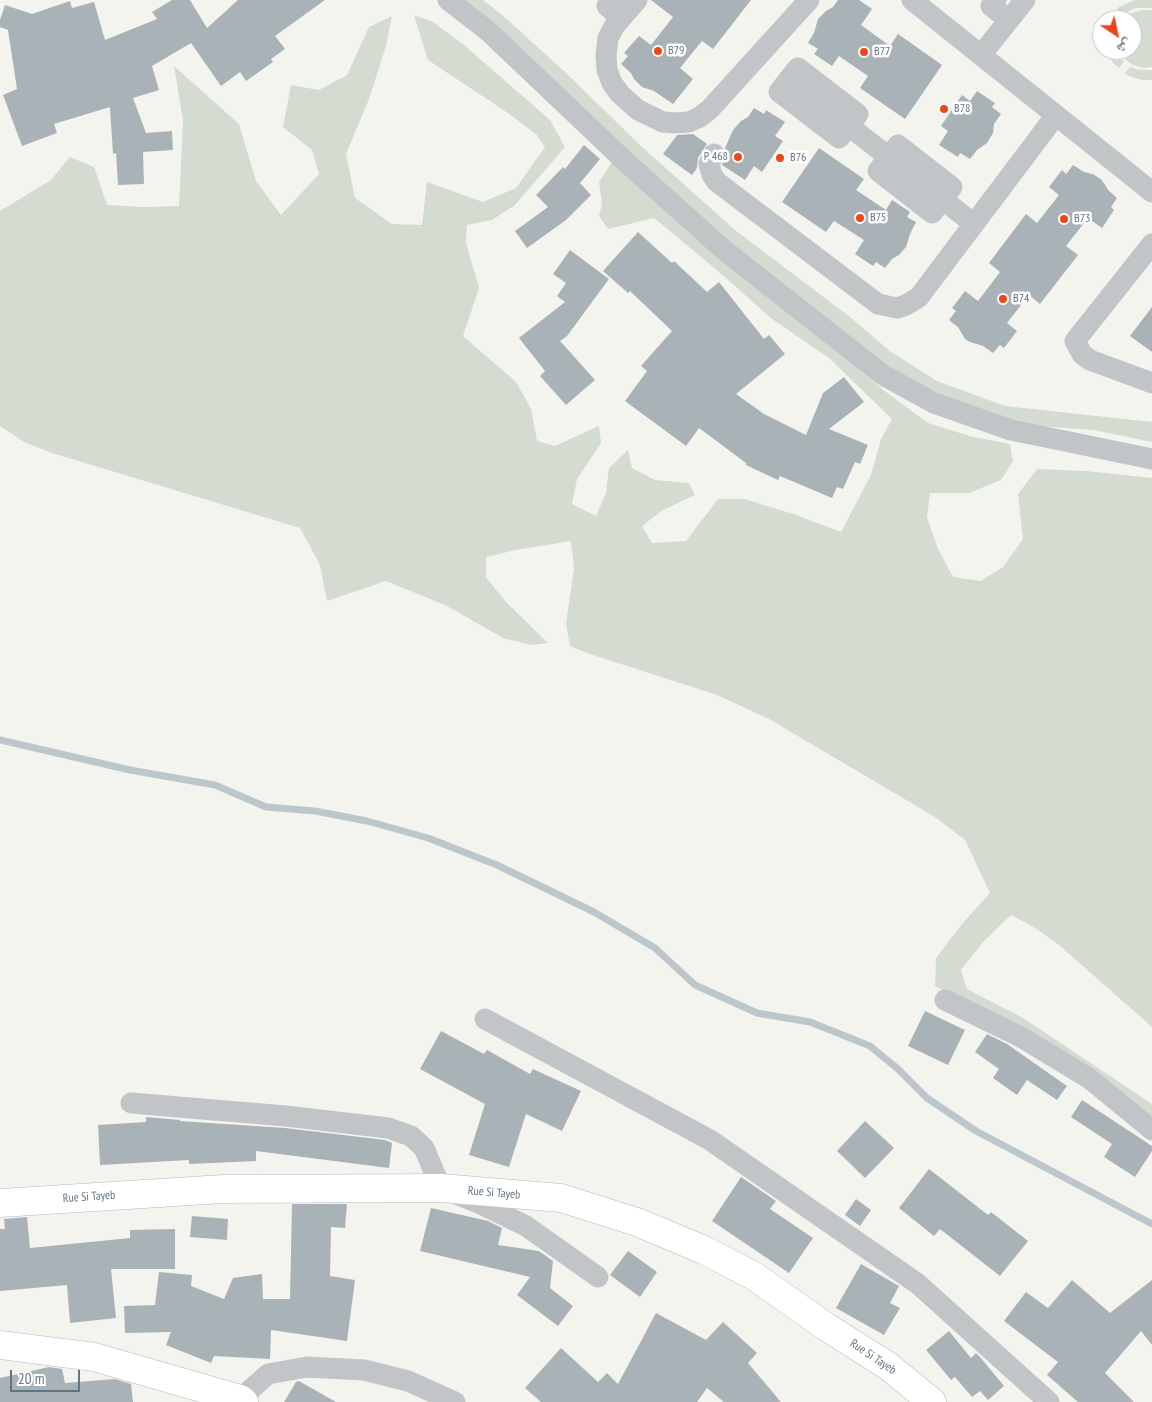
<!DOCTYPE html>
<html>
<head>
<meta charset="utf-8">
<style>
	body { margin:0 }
	#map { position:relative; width:1152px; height:1402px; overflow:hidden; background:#f4f4ef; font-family:"PT Sans Narrow","Noto Naskh Arabic",sans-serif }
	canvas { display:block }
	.north { position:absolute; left:1092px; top:10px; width:50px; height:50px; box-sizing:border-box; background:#fff; border:1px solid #c0c7cd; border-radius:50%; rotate:146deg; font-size:14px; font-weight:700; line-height:20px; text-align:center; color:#617482 }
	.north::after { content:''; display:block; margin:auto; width:18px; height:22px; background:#eb4718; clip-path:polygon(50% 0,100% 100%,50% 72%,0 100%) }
	.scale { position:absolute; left:10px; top:1370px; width:70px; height:22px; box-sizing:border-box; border:2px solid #617482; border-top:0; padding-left:6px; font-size:15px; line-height:18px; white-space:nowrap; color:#617482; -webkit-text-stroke:4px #fff; paint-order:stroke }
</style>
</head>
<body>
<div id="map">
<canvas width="1152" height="1402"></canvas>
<div class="north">ش</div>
<div class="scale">20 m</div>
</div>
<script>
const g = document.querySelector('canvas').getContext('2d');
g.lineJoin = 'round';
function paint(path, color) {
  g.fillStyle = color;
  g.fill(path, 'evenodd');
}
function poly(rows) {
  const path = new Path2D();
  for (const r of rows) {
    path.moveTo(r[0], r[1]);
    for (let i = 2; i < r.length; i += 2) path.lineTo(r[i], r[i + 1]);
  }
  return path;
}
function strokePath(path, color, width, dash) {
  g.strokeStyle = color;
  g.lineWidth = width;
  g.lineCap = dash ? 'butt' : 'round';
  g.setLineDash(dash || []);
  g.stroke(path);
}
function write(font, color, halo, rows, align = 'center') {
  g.font = font + ' "PT Sans Narrow",sans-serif';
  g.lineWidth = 5;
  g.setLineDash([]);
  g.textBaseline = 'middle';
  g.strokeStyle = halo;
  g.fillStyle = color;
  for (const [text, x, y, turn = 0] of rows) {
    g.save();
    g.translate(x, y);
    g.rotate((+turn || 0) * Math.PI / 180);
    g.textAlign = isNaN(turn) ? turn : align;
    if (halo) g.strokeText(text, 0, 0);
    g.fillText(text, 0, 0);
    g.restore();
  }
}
const green = poly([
	[460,0,483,0,501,14,565,72,641,146,735,230,850,317,891,352,937,381,1005,406,1152,422,1152,442,1094,430,1008,424,934,396,886,369,725,243],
	[1134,0,1152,0,1152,8,1136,8,1125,13,1118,20,1108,20,1119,7],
	[1141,10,1152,10,1152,67,1149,67,1143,68,1131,64,1122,57,1118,50,1132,50,1132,20,1123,20,1129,14],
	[414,15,433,22,464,45,550,120,565,147,515,205,492,220,467,225,466,243,479,288,463,336,516,382,531,409,537,441,555,446,599,426,601,443,577,479,572,504,596,516,606,493,609,468,628,450,632,468,655,480,689,483,695,495,663,510,642,526,652,543,686,541,718,499,745,499,796,515,841,532,871,475,881,439,892,419,829,358,772,319,718,271,654,218,608,229,599,216,602,204,599,182,612,162,886,392,928,423,973,437,1010,444,1013,461,1001,480,969,493,930,493,927,517,938,549,953,577,981,581,1003,567,1023,539,1018,494,1037,469,1086,471,1152,478,1152,1027,1059,945,1035,928,1011,915,983,942,961,970,967,989,1023,1018,1152,1104,1152,1122,1020,1031,935,986,936,958,962,924,990,893,965,840,935,817,769,719,717,695,587,653,570,646,566,624,574,569,571,541,516,550,486,557,486,577,505,601,548,643,531,645,503,638,447,606,386,581,327,601,320,565,300,528,52,453,24,442,0,426,0,211,51,180,70,157,94,167,107,205,143,207,179,206,183,120,174,66,239,124,256,181,281,215,319,174,312,150,283,127,291,85,319,90,347,75,369,27,392,16,386,46,369,99,346,154,355,198,392,224,422,225,427,182,483,202,516,188,545,147,537,135,508,113,428,60],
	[1106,50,1115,50,1124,62,1119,68,1113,63],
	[1130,67,1139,70,1152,70,1152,80,1142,80,1129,76,1125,73]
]);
const stream = poly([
	[0,740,130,770,215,785,266,807,315,811,367,821,428,838,497,865,594,912,655,948,695,985,757,1013,810,1022,870,1046,898,1069,927,1098,976,1131,1152,1224]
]);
const building = poly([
	[172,0,190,0,207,28,238,0,325,0,275,36,285,49,271,59,273,62,246,81,240,72,221,86,191,43,152,66,159,90,133,98,146,133,172,131,173,150,143,152,144,184,118,185,116,153,113,154,110,107,54,124,57,133,22,146,3,95,17,89,8,30,0,27,0,20,5,5,32,14,70,1,72,8,94,2,105,40,157,19,152,12],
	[651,0,751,0,713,49,702,41,680,68,693,79,673,104,654,91,642,87,634,79,631,73,621,64,628,56,624,53,639,36,651,45,673,17],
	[838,0,859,0,872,9,861,25,890,46,898,34,942,65,905,119,860,88,868,76,839,56,832,66,814,54,818,49,808,43,814,33,818,19,826,11,833,7],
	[977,91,995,103,992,107,1001,114,994,124,993,133,987,143,977,150,970,159,960,153,958,157,939,145,948,131,941,126,962,95,970,101],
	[754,108,764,114,766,110,785,122,775,136,783,141,762,172,754,166,745,180,722,165,726,154,725,148,733,130,741,121,748,117],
	[693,134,707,144,698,158,697,168,692,175,663,154,677,135],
	[584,145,600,159,580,183,591,195,566,220,527,248,515,231,548,207,536,195,563,167,565,169],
	[819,148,864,179,856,190,886,210,892,200,910,212,907,217,916,222,910,234,906,247,899,255,892,259,885,268,876,262,873,266,855,254,864,240,834,221,826,232,782,202],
	[1073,165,1084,172,1093,174,1102,180,1108,190,1117,198,1111,207,1114,210,1102,228,1088,218,1066,246,1078,255,1040,304,1029,295,1007,323,1017,331,1004,348,1000,345,993,353,983,346,970,342,965,339,958,327,949,320,956,311,952,308,965,291,978,301,1000,272,989,263,1026,214,1037,223,1059,195,1049,187,1062,170,1066,174],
	[638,232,672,263,674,261,707,292,719,282,764,339,769,335,785,354,736,394,764,414,806,435,823,393,844,377,864,402,829,429,868,445,860,464,855,462,843,489,837,487,832,498,780,476,778,480,746,465,746,463,699,428,686,446,625,401,647,371,641,366,672,331,630,291,628,293,603,271],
	[570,250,609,279,567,336,560,341,595,380,566,405,540,376,545,371,519,338,565,302,557,296,566,283,553,274],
	[1152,307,1152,352,1130,336],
	[925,1011,965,1030,948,1065,908,1046],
	[441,1031,484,1054,487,1050,530,1074,533,1069,581,1091,562,1131,526,1114,509,1167,469,1155,485,1104,420,1069],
	[987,1034,1007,1044,1067,1086,1057,1100,1027,1080,1017,1095,993,1078,999,1069,975,1052],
	[1082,1100,1152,1146,1152,1151,1135,1177,1104,1157,1112,1144,1071,1117],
	[146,1117,180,1120,180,1121,285,1128,385,1140,392,1143,389,1168,256,1151,256,1161,189,1164,189,1160,100,1165,98,1125,146,1122],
	[865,1121,894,1148,865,1178,837,1151],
	[929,1169,988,1215,991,1212,1028,1241,1000,1276,940,1229,934,1236,899,1208],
	[741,1177,776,1201,770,1209,813,1238,789,1273,712,1221],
	[856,1199,871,1210,860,1226,845,1215],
	[292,1204,347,1204,345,1228,331,1227,330,1276,355,1280,347,1341,271,1330,270,1359,214,1356,211,1363,166,1345,171,1332,125,1333,124,1306,155,1305,159,1272,192,1275,191,1286,224,1299,233,1278,262,1274,263,1299,290,1299],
	[431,1208,488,1221,502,1228,498,1245,539,1251,553,1261,550,1288,573,1306,558,1326,517,1295,530,1277,420,1251],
	[192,1216,228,1219,227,1240,190,1237],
	[27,1217,30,1248,130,1238,130,1230,175,1229,175,1269,111,1269,116,1318,70,1323,67,1285,0,1291,0,1229,5,1229,4,1219],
	[628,1251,657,1272,640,1297,610,1275],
	[861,1264,899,1286,890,1303,900,1308,884,1335,836,1308],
	[1072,1280,1110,1313,1152,1280,1152,1345,1141,1331,1105,1373,1134,1402,1078,1402,1047,1375,1058,1362,1004,1321,1026,1292,1048,1308],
	[656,1313,706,1340,723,1322,757,1353,748,1363,781,1402,724,1402,707,1388,697,1402,541,1402,525,1388,561,1348,598,1382,607,1373,618,1384],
	[949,1331,971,1358,976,1353,980,1357,1004,1386,988,1400,980,1391,972,1397,955,1377,951,1380,926,1350],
	[49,1367,62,1369,65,1383,115,1379,131,1384,133,1402,0,1402,0,1378],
	[299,1381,336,1402,284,1402,296,1382]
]);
const street = poly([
	[448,0,488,31,628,164,724,250,883,375,934,403,1011,430,1152,459],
	[612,0,607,6,621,18],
	[637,0,615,25,608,38,606,55,607,70,612,83,620,94,638,110,663,122,675,123,689,122,700,117,710,109,809,0],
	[912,0,1152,192],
	[996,0,991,6,1009,20],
	[981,55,1025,0],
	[789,79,798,68,858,114,849,126,839,138,779,92,789,79,849,126,974,224],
	[898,145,952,187,932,213,878,171,898,145],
	[714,154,709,164,712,175,717,182,878,304,897,308,906,305,919,297,1056,115],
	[1152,244,1075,341,1082,354,1090,360,1152,383],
	[945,1000,1021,1037,1090,1079,1152,1130],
	[485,1019,710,1140,918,1284,1049,1402],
	[131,1103,286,1116,388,1128,411,1136,424,1148,441,1188,481,1204,526,1226,598,1277],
	[240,1399,268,1374,307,1367,364,1370,408,1381,455,1402]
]);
const secondary = poly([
	[0,1203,223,1189,441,1188,561,1198,637,1222,704,1250,754,1276,825,1326,888,1366,932,1402],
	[0,1345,94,1357,240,1399,244,1402]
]);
const markers = [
	[658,51,5,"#eb4718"],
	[864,52,5,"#eb4718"],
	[944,109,5,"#eb4718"],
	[738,157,5,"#eb4718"],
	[780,158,5,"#eb4718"],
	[860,218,5,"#eb4718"],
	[1064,219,5,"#eb4718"],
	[1003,299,5,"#eb4718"]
];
const poiNames = [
	["B79",668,51],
	["B77",874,52],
	["B78",954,109],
	["P 468",728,157,"right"],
	["B76",790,158],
	["B75",870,218],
	["B73",1074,219],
	["B74",1013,299]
];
const streetNames = [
	["Rue Si Tayeb",494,1193,5],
	["Rue Si Tayeb",89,1197,-4],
	["Rue Si Tayeb",873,1357,34]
];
paint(green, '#d4dbd0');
strokePath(stream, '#bbc7cc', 7);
paint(building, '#a9b2b6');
strokePath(secondary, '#b3b9bd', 29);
strokePath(street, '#c1c5c8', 21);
strokePath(secondary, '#fff', 28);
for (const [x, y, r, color] of markers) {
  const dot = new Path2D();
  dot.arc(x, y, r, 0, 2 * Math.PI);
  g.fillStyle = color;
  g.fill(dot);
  strokePath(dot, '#fff', 2);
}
write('12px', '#617482', '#fff', poiNames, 'left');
write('12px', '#617482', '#fff', streetNames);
</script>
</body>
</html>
